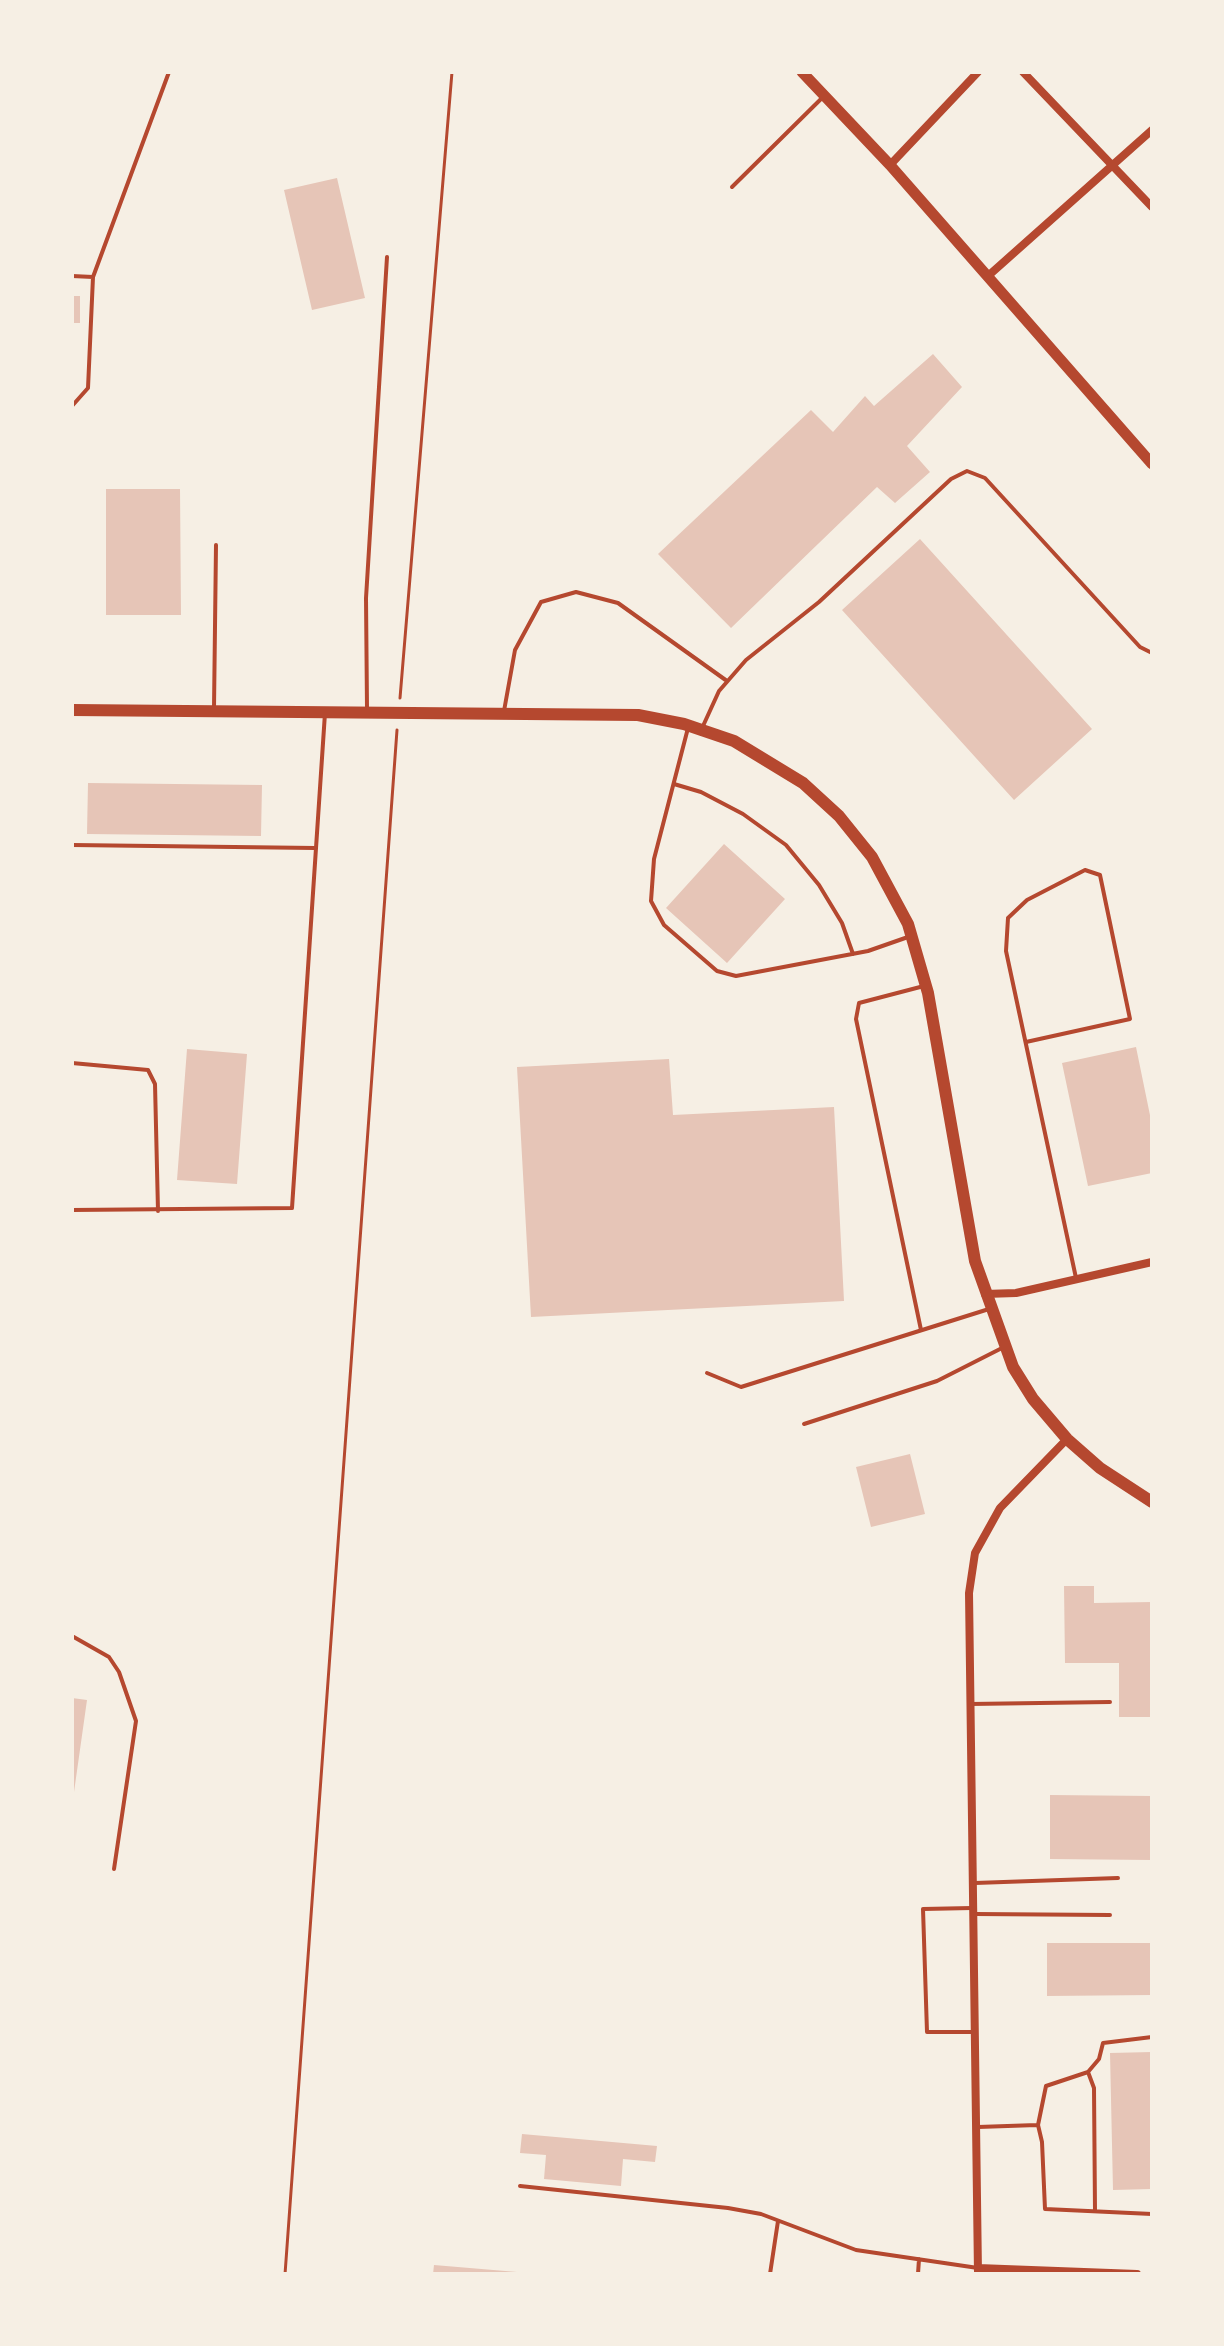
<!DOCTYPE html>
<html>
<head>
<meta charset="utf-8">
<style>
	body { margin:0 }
	#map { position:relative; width:1224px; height:2346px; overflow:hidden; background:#f6efe4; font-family:"Exo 2",sans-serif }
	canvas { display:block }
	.frame { position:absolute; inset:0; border:74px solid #f6efe4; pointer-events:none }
</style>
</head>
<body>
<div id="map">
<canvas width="1224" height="2346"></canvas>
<div class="frame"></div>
</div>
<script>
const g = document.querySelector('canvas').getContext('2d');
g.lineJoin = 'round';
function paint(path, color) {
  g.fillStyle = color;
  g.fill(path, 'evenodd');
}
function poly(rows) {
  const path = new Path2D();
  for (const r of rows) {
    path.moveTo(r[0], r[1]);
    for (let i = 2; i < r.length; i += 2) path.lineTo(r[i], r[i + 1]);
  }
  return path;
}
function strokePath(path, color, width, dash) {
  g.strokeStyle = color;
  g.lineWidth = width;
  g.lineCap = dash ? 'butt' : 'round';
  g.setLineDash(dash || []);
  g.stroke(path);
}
const building = poly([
	[337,178,365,298,312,310,284,190],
	[72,296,80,296,80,323,72,323],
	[933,354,962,387,907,446,930,472,895,503,877,487,731,628,658,554,811,410,833,432,865,396,874,406],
	[106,489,180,489,181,615,106,615],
	[920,539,1092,729,1014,800,842,610],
	[88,783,262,785,261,836,87,834],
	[724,844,785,899,727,963,666,908],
	[1136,1047,1152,1125,1152,1173,1088,1186,1062,1063],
	[187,1049,247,1054,237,1184,177,1180],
	[669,1059,673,1115,834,1107,844,1301,531,1317,517,1067],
	[910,1454,925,1514,871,1527,856,1467],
	[1064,1586,1094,1586,1094,1603,1152,1602,1152,1717,1119,1717,1119,1663,1065,1663],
	[72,1698,87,1700,74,1792,72,1791],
	[1050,1795,1152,1796,1152,1860,1050,1859],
	[1047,1943,1152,1943,1152,1995,1047,1996],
	[1152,2052,1152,2189,1113,2190,1110,2053],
	[522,2134,657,2146,655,2162,623,2159,621,2186,544,2179,546,2155,520,2153],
	[434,2265,517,2272,517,2274,433,2274]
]);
const path = poly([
	[400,698,452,72],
	[285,2274,397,730]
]);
const service = poly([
	[732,187,823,97],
	[72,276,93,277],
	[72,406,88,388,93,277,169,72],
	[214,708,216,545],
	[367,708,366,598,387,257],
	[504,711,515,650,541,602,576,592,618,603,727,681],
	[703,726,719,691,746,660,819,602,951,479,967,471,985,478,1140,647,1152,653],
	[688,728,654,859,651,901,664,925,717,971,736,976,868,951,908,937],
	[674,784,701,792,743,814,786,845,819,885,842,923,853,954],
	[72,845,315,848],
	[1026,1042,1130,1019,1100,875,1085,870,1027,900,1008,918,1006,951,1076,1278],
	[72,1063,148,1070,155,1084,158,1211],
	[72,1210,292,1208,325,713],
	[921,1330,856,1019,859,1003,924,986],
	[707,1373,741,1387,989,1309],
	[804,1424,937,1381,1004,1347],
	[72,1636,109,1657,119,1672,136,1721,114,1869],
	[970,1704,1110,1702],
	[975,1883,1118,1878],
	[972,1908,923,1909,927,2032,974,2032],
	[975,1914,1110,1915],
	[1152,2037,1103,2043,1099,2059,1088,2072,1046,2086,1038,2125,1042,2142,1045,2209,1152,2214],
	[1088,2072,1094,2088,1095,2211],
	[978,2127,1037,2125],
	[520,2186,728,2208,761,2214,856,2250,978,2268],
	[770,2274,778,2221],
	[918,2274,919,2259]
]);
const minor = poly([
	[1023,72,1152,207],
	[890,165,978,72],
	[988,276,1152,130],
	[985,1294,1016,1293,1152,1262],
	[978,2268,1137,2274],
	[978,2274,969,1593,975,1553,1000,1508,1067,1439]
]);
const tertiary = poly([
	[802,72,890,165,1152,464]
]);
const secondary = poly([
	[72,710,638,715,684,724,734,741,803,783,839,816,872,857,908,924,928,993,975,1261,1013,1367,1033,1399,1067,1439,1100,1468,1152,1502]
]);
paint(building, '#e6c5b7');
strokePath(path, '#b5482f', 3);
strokePath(service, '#b5482f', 4);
strokePath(minor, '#b5482f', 8);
strokePath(tertiary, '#b5482f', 11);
strokePath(secondary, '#b5482f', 12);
</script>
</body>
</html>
